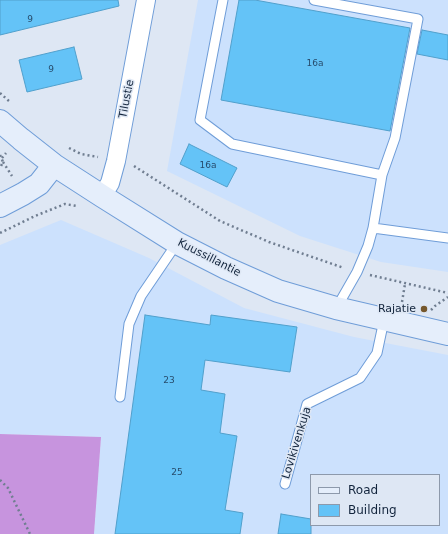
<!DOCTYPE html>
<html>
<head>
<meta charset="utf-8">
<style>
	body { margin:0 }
	#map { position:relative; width:448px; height:534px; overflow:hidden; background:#dee7f4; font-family:"DejaVu Sans",sans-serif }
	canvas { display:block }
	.legend { position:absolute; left:310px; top:474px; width:130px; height:52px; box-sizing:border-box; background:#dee7f4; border:1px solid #8d99ab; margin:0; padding:5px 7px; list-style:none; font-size:12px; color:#13253d }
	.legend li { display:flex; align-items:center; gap:8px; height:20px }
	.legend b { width:20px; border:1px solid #8d99ab }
</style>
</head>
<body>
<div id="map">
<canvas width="448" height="534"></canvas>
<ul class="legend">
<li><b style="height:5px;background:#e5eefb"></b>Road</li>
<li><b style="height:11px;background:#64c3f7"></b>Building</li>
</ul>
</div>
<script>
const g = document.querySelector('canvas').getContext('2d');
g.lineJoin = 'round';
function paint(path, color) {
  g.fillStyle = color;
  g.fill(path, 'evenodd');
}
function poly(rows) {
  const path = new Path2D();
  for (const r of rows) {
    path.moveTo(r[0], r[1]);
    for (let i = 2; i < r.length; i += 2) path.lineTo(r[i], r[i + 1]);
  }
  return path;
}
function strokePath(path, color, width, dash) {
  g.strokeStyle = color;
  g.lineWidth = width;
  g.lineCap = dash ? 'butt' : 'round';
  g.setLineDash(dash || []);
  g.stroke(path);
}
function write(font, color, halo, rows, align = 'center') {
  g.font = font + ' "DejaVu Sans",sans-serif';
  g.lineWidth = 3;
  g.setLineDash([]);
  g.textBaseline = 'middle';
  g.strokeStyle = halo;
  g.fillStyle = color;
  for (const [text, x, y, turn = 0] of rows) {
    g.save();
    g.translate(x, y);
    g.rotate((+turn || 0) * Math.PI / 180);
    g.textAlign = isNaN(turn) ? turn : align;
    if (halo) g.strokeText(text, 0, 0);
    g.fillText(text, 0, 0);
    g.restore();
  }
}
const built = poly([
	[198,0,448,0,448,272,381,262,300,236,167,171],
	[61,220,149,258,244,308,354,337,448,355,448,534,94,534,101,437,0,434,0,245],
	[311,475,439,475,439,525,311,525]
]);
const forest = poly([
	[0,434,101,437,94,534,0,534]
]);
const building = poly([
	[0,0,118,0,119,6,0,35,0,0],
	[239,0,255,0,410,28,390,131,221,100,239,0],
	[422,30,448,35,448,60,417,54,422,30],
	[74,47,82,79,27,92,19,60,74,47],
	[189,144,237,168,227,187,180,164,189,144],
	[145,315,210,325,211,315,297,327,290,372,205,360,201,390,225,394,220,433,237,436,225,510,243,513,240,534,115,534,145,315],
	[281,514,311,519,311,534,278,534,281,514]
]);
const path = poly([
	[0,93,10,102],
	[69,148,81,154,98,157],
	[0,155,3,162,0,168],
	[2,158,6,153],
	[3,162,12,176],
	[134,166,220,221,269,242,344,268],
	[0,233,35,216,65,204,77,206],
	[370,275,448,293],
	[402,302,405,284],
	[431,310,435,306,448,297],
	[0,480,8,488,30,534]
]);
const service = poly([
	[223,0,200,120,232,144,382,175],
	[314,0,418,19,395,138,382,175,373,228],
	[337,307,357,272,368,246,373,228,448,238],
	[120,397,129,324,141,296,177,243],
	[285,484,307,404,360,378,377,353,384,320]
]);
const minor = poly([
	[102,196,110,183,116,161,146,0]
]);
const secondary = poly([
	[0,121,21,139,54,165,102,196,177,243,226,268,278,291,336,308,448,334],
	[0,206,23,194,39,184,54,165]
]);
const markers = [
	[424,309,4,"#75572c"]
];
const numberNames = [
	["9",30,20],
	["16a",315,64],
	["9",51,70],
	["16a",208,166],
	["23",169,381],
	["25",177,473]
];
const streetNames = [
	["Tilustie",127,99,-79],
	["Kuussillantie",209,258,27],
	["Lovikivenkuja",297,443,-73]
];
const poiNames = [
	["Rajatie",416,309]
];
paint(built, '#cce1fd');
paint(forest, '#c794de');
paint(building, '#64c3f7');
strokePath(building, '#51a0cc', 1);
strokePath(service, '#6f9dd8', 11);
strokePath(minor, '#6f9dd8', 20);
strokePath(secondary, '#6f9dd8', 24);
strokePath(path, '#707e91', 2.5, [2, 3]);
strokePath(service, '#fff', 9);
strokePath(minor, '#fff', 18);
strokePath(secondary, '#e5eefb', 22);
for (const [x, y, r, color] of markers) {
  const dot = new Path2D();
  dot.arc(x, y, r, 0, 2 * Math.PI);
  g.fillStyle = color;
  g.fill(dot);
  strokePath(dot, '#dee7f4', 1.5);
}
write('9px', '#274c6c', null, numberNames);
write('11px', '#13253d', '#dee7f4', streetNames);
write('11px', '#13253d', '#dee7f4', poiNames, 'right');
</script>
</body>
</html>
